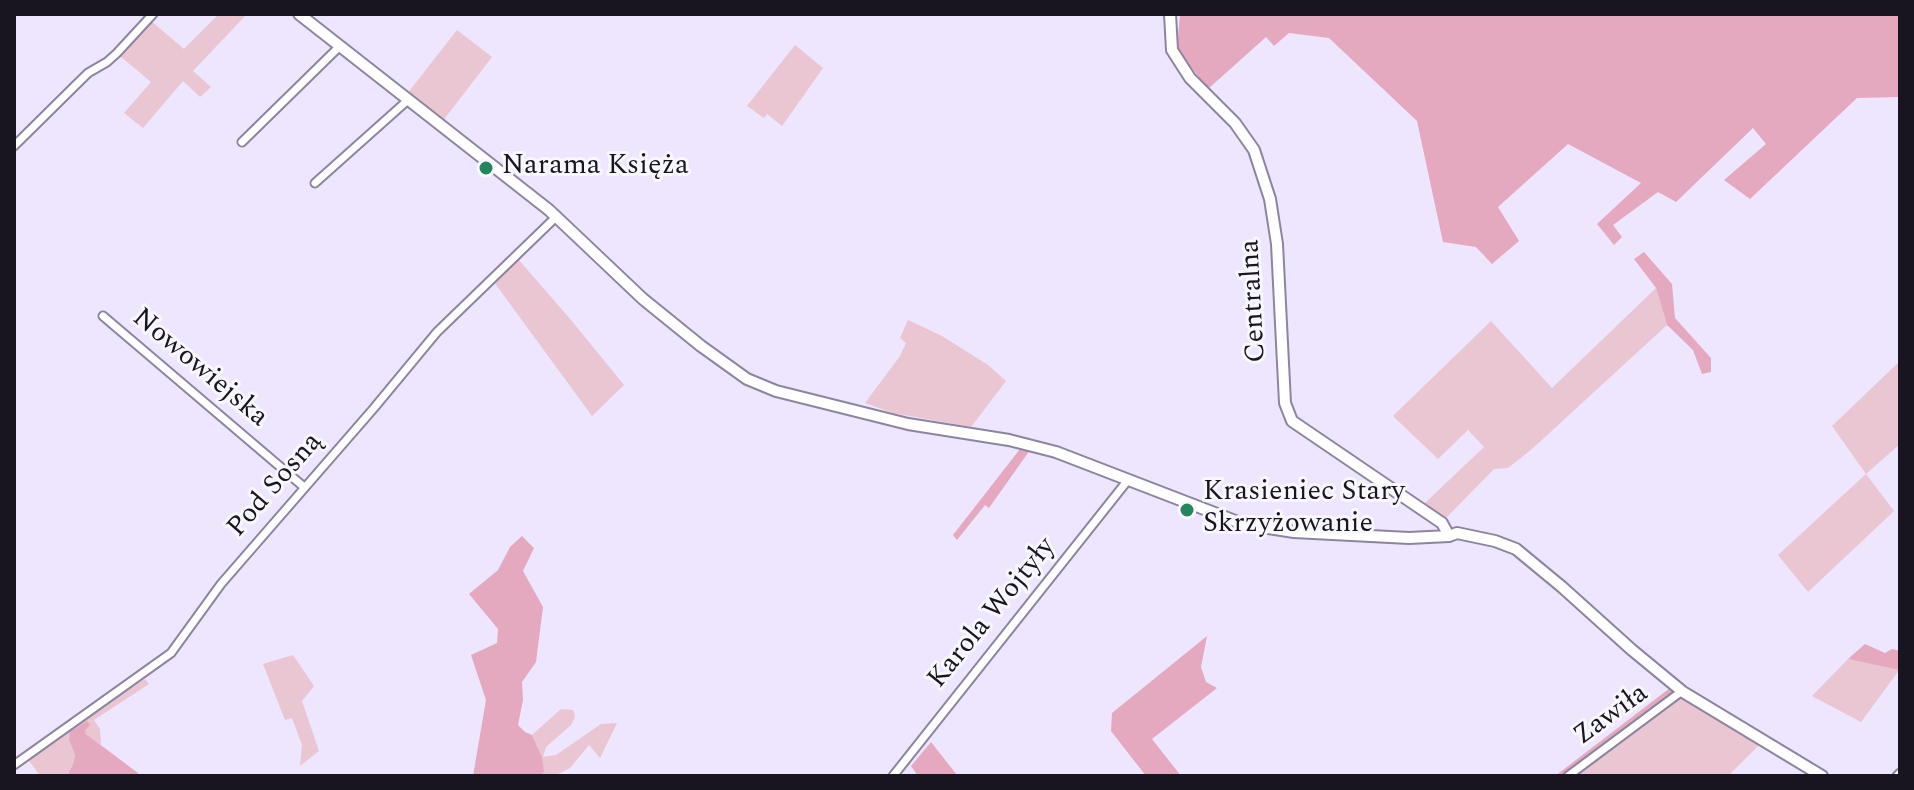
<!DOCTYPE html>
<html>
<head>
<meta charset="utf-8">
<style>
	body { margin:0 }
	#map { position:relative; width:1914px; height:790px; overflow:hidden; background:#ede6fe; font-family:Spectral,serif }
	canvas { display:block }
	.frame { position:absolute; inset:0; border:16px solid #191520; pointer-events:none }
</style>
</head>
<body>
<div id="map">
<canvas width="1914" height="790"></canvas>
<div class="frame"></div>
</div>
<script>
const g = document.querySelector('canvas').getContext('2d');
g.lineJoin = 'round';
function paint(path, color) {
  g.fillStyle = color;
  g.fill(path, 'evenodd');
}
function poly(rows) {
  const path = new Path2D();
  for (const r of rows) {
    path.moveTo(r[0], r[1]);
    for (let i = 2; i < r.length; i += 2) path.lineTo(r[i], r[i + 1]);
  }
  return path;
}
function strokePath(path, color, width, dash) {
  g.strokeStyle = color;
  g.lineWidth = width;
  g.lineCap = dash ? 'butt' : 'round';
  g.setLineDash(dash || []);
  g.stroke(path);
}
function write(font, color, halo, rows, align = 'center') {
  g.font = font + ' Spectral,serif';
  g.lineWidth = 6;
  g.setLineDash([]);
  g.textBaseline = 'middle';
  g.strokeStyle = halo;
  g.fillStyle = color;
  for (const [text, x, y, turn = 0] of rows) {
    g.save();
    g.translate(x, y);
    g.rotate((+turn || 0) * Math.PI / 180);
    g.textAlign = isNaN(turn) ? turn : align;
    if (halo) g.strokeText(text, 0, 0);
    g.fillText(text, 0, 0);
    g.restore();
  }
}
const green = poly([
	[219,14,247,14,193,71,211,87,200,97,183,81,143,128,124,113,151,82,120,56,151,21,184,49],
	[457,30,492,57,442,122,407,94],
	[795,45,823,68,782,126,767,114,764,118,747,106],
	[518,259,571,320,624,385,592,416,494,282],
	[1656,288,1667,325,1532,449,1508,468,1494,469,1445,519,1424,504,1484,447,1468,430,1438,459,1393,416,1491,321,1552,388],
	[908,320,942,336,988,365,1006,381,971,427,893,413,865,403,900,356,906,343,900,338],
	[1900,361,1900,444,1866,474,1894,511,1808,592,1778,555,1866,474,1832,426],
	[293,655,314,686,302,701,319,751,300,766,302,745,292,718,285,720,263,664],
	[1848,659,1900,669,1861,722,1812,696],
	[145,679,149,684,94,720,100,729,101,745,86,734,85,730,69,740,75,755,73,764,67,776,40,776,28,759,78,723],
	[1681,695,1761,743,1728,776,1571,776],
	[561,709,573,710,575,717,571,725,546,747,543,757,556,755,601,724,617,723,600,758,589,745,570,768,554,776,538,776,543,772,542,757,532,735]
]);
const forest = poly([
	[1180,14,1900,14,1900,97,1857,98,1750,199,1724,180,1766,144,1753,128,1676,202,1658,192,1613,225,1622,237,1614,245,1597,224,1641,183,1568,144,1498,207,1519,241,1492,264,1476,247,1443,242,1417,121,1329,38,1289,33,1274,46,1266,37,1208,89,1177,49],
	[1644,252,1672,284,1675,318,1711,358,1711,372,1702,374,1693,350,1667,325,1656,288,1634,259],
	[1020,449,1030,450,989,508,985,505,957,540,953,535],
	[522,536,534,548,523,571,543,607,536,662,522,682,523,700,518,725,525,732,532,735,542,757,544,772,538,776,473,776,486,700,471,655,497,643,498,629,469,594,498,570,510,547],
	[1207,636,1201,667,1206,682,1217,688,1152,739,1181,776,1146,776,1111,731,1112,713],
	[1865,644,1885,653,1892,649,1900,651,1900,670,1848,659],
	[1670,688,1675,690,1674,695,1565,776,1555,776],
	[87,721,90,725,85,730,86,734,138,773,139,776,67,776,73,764,75,755,69,740,70,732],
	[931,742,957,775,957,776,918,776,911,766]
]);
const street = poly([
	[242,142,340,46],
	[14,146,88,73,107,62,117,53,153,14],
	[315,183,408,100],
	[103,316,304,487],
	[14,765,171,653,221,584,374,408,437,332,557,216],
	[893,776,1128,480],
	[1568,776,1682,691],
	[1897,776,1900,773]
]);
const secondary = poly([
	[299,14,549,210,643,299,701,346,747,379,776,391,908,424,1009,440,1056,452,1243,524,1294,532,1409,538,1449,536,1457,533,1495,541,1516,549,1562,587,1632,650,1683,692,1822,776],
	[1170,14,1172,50,1190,78,1235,123,1254,150,1270,199,1277,244,1285,403,1292,421,1442,523,1449,536]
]);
const markers = [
	[486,168,8,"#24855f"],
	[1187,510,8,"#24855f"]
];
const poiNames = [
	["Narama Księża",502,168],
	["Krasieniec Stary",1203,494],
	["Skrzyżowanie",1203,526]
];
const streetNames = [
	["Centralna",1255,301,-93],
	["Nowowiejska",199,369,40],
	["Pod Sosną",276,486,-49],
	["Karola Wojtyły",993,614,-51],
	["Zawiła",1612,716,-36]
];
paint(green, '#eac5d2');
paint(forest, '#e4a9be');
strokePath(street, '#8d85a0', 11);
strokePath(secondary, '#8d85a0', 14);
strokePath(street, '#fff', 7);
strokePath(secondary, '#fff', 10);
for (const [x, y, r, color] of markers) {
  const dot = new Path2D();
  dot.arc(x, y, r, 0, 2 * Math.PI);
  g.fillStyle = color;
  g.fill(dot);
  strokePath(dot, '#f8f7fd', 3);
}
write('28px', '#191520', '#f8f7fd', poiNames, 'left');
write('28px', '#191520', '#f8f7fd', streetNames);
</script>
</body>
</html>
